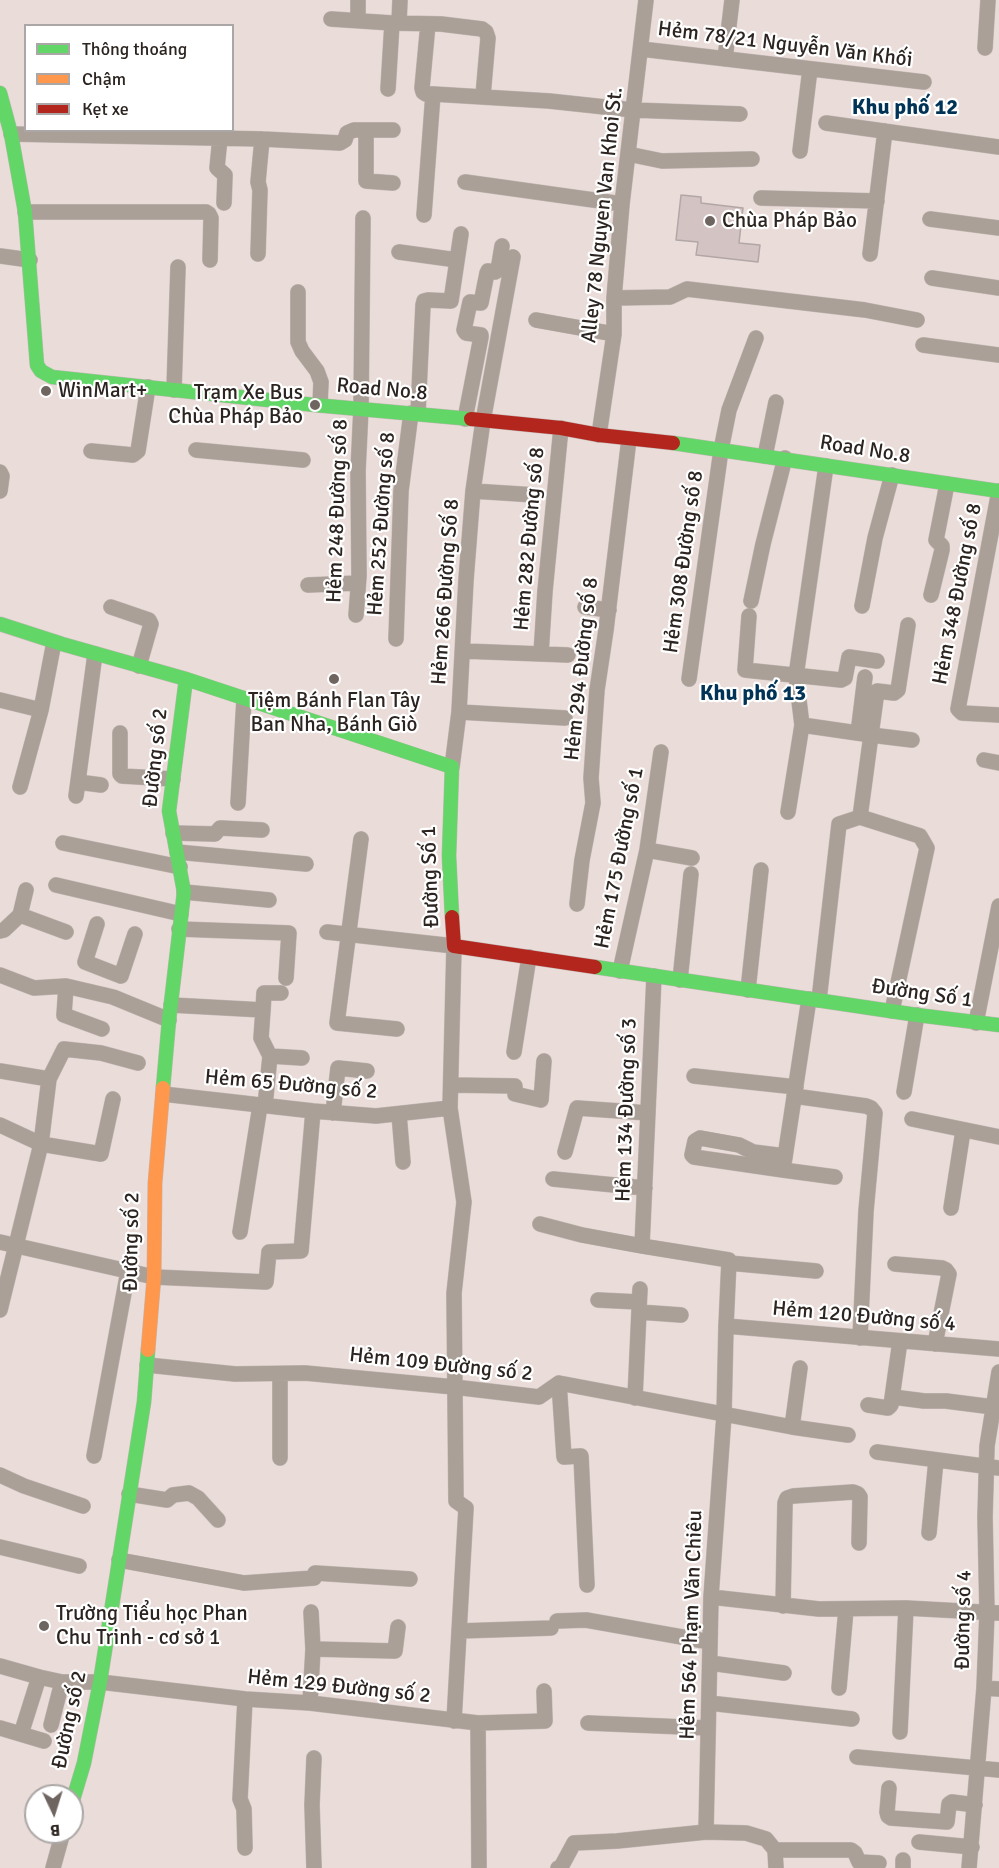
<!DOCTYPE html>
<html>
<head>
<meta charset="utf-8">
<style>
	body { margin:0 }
	#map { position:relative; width:999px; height:1868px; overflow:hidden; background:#eadcd8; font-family:Signika,sans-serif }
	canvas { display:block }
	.legend { position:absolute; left:24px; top:24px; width:210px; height:108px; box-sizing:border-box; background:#fff; border:2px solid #aba7a6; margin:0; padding:8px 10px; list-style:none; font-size:18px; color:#2c2420 }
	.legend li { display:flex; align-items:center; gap:12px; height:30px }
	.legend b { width:30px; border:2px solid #aba7a6 }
	.north { position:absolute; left:24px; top:1784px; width:60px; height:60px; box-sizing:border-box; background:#fff; border:2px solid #aba7a6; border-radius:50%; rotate:176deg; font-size:16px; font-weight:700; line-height:24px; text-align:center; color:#2c2420 }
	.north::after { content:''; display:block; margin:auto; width:21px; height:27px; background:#6e6460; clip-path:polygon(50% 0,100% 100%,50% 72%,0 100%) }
</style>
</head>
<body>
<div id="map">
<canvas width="999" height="1868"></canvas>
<ul class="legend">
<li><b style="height:8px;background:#63d668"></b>Thông thoáng</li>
<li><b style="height:8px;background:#ff974d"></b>Chậm</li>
<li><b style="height:8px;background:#b3261e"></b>Kẹt xe</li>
</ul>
<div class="north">B</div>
</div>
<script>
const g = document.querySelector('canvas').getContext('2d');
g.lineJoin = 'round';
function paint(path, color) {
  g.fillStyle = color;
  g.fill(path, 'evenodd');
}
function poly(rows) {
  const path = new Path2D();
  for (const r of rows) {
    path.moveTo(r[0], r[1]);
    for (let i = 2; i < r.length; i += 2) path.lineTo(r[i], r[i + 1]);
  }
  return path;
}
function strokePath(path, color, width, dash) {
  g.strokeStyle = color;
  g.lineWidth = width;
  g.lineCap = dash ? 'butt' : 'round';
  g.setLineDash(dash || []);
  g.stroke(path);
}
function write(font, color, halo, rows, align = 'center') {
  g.font = font + ' Signika,sans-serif';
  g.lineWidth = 4.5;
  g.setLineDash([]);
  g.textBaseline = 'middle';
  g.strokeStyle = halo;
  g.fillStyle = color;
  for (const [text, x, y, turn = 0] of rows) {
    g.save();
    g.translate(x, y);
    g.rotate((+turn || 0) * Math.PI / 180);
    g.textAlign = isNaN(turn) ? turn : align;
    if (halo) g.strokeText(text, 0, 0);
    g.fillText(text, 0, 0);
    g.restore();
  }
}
const building = poly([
	[681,195,701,197,701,203,743,208,739,243,760,245,758,262,696,255,698,242,676,240,681,195]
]);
const street = poly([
	[331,19,392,23,441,24,482,29,486,32,488,38,483,96],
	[358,20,358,0],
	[399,23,400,0],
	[428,24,422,88,423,92,426,94,433,94],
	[985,48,988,0],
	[641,49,924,82],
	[725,59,732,0],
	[388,89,392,23],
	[826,123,999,147],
	[366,130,366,181,393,183],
	[11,134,262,139,340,143,345,140,347,133,354,130,393,130],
	[220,138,217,168,225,175,224,203],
	[800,151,810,69],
	[628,154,662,161,752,159],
	[465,182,622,204],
	[761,198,877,201],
	[25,212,206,212,209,214,211,218,210,260],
	[424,215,433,94,549,101,633,110,740,114],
	[930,219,999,228],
	[399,252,457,260],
	[258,254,260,190,258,182,262,139],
	[870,254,885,131],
	[0,256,30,260],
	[932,278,999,288],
	[298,292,298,342,302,351,317,371,321,382,320,405],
	[614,298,670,297,687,289,865,310,917,320],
	[536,320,614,334],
	[923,345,999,355],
	[174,390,178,267],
	[418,413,423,305,424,301,428,300,451,301,461,234],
	[465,419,481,337,481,335,466,333,464,330,470,302,481,303,487,273,488,271,495,272,498,270,502,246],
	[599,435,614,334,614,298,622,204,646,0],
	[196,450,303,460],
	[91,451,133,455,138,451,148,387],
	[765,456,776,402],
	[0,472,2,476,0,491],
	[473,491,535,495],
	[999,491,958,709,962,713,999,715],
	[308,585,358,583],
	[931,595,942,550,942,546,936,540,947,484],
	[751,601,763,544,785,458],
	[862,606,875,538,892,475],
	[111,607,149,620,151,624,139,666],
	[585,607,609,610],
	[356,615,359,576,358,471,361,408,363,218],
	[749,616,745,670,841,680,845,678,849,657,877,661],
	[396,639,401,491,411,413],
	[463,651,568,655],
	[541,654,545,591,561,428],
	[689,679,721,450,729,410,756,338],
	[0,700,41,710],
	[459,712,565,718],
	[802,725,871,735,877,691,894,693,898,690,908,625],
	[120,733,120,774,122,776,173,779],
	[858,733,865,677],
	[984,760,999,763],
	[452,767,459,712,466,580,473,491,483,421,513,257],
	[78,782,101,785],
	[20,787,41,710,54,642],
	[76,796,95,654],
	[238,803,244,699],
	[788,812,802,725,796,676,826,466],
	[860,817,920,836,927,848,892,1011],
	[173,833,215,834,220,828,262,830],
	[361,839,337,1023,397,1029],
	[63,843,180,867],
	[647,850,692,858],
	[177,852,306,864],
	[56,885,181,914],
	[184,892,269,900],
	[577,904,582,860,593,803,591,778,597,690,606,630,629,439],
	[20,915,66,932],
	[97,924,85,962,121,976,135,934],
	[179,929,289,933,286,978],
	[0,931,4,930,20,915,26,890],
	[327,932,454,946,450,1108,464,1202,454,1293,456,1501,466,1508,454,1721],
	[620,971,647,850,661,752],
	[0,975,34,988,66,986,113,997,169,1020],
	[680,980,691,874],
	[66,986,64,1015,102,1029],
	[748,990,761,870],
	[809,999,783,1170,835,1177],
	[819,1000,839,824,860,817,871,735,912,740],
	[171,1005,263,1010,261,1038,270,1056],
	[263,1010,264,993,281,993],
	[976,1023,999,906],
	[514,1052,529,957],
	[0,1071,49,1079],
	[694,1076,796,1087],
	[451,1085,515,1086,515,1094,541,1100,544,1061],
	[904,1092,917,1015],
	[163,1094,313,1111,376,1116,450,1108],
	[794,1096,866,1106,871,1108,875,1113,866,1211,860,1338],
	[265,1106,270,1056,302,1058],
	[333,1113,338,1068,367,1071],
	[399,1114,403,1162],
	[912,1119,999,1137],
	[0,1125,41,1144,101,1154,113,1099],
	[565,1152,577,1108,648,1113],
	[783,1170,694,1157,692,1155,695,1141,700,1138,739,1145,753,1152,785,1156],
	[553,1179,645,1188],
	[951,1208,963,1131],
	[540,1224,582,1235,642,1246,729,1260,726,1326,724,1415,711,1597,706,1832,746,1833,766,1839,775,1850,776,1868],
	[240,1232,260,1106],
	[0,1242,154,1277,266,1282,269,1252,301,1251,313,1111],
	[642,1246,654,976],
	[729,1263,816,1271],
	[895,1264,942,1268,946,1270,949,1274,935,1344],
	[598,1300,639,1302],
	[0,1310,41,1144,49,1079,64,1049,101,1053,138,1063],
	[639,1312,681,1315],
	[726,1326,999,1349],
	[147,1365,235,1374,305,1373,454,1387,539,1397,559,1383,792,1427,848,1435],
	[280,1374,280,1458],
	[559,1383,564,1457,581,1456,587,1585],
	[893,1397,924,1401,946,1401,993,1407],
	[635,1398,640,1289],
	[868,1405,888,1408,891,1405,900,1341],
	[792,1427,800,1368],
	[877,1452,999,1468],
	[94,1456,128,1271],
	[0,1475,24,1486,83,1506],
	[129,1494,167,1500,173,1495,189,1493,198,1498,218,1520],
	[929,1533,936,1460],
	[0,1547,79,1566],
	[119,1560,244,1583,314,1578,315,1573,410,1579],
	[711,1597,819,1609,906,1608,999,1613],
	[783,1606,785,1503,787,1498,793,1496,853,1492,858,1494,860,1497,859,1543],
	[311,1612,313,1649],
	[557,1621,586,1620,710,1642],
	[459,1631,551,1628],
	[710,1663,784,1673],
	[0,1666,39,1677,62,1682,100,1682,245,1699,310,1703,478,1723,545,1721,544,1691],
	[839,1688,846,1609],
	[984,1688,999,1689],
	[245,1699,240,1799,244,1809,245,1848],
	[310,1703,313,1649,395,1651,398,1627],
	[709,1703,852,1719],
	[478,1723,479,1868],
	[588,1723,708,1728],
	[51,1725,62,1682],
	[0,1728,44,1741],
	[900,1732,906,1608],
	[21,1734,39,1677],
	[857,1757,999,1770],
	[889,1788,887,1812,888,1816,891,1818,947,1822,949,1804,952,1802,975,1805],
	[919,1842,972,1847],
	[775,1850,851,1850,855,1853,859,1862,879,1863],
	[53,1868,63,1832],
	[314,1868,312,1805,314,1758],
	[558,1868,561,1867,574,1843,617,1841,706,1832],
	[903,1868,903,1860],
	[969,1868,984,1688,987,1612,985,1517,987,1446,999,1372]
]);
const fast = poly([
	[0,93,11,134,25,212,37,365,41,371,52,377,315,405,471,419],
	[673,443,999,491],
	[0,624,62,644,186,679,452,767,449,856,452,917],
	[595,967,917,1015,999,1025],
	[163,1088,169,1020,184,892,169,811,186,679],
	[72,1803,84,1763,100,1682,144,1402,148,1350]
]);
const slow = poly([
	[148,1350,154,1277,155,1183,163,1088]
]);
const jam = poly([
	[471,419,561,428,599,435,673,443],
	[452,917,454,946,595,967]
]);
const markers = [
	[710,221,6,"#6e6460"],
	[46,391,6,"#6e6460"],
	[315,405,6,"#6e6460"],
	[334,679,6,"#6e6460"],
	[44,1626,6,"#6e6460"]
];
const streetNames = [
	["Hẻm 78/21 Nguyễn Văn Khối",785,45,7],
	["Alley 78 Nguyen Van Khoi St.",603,215,-84],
	["Road No.8",382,390,5],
	["Road No.8",865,450,9],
	["Hẻm 248 Đường số 8",338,511,-88],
	["Hẻm 252 Đường số 8",382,524,-86],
	["Hẻm 282 Đường số 8",530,539,-85],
	["Hẻm 308 Đường số 8",684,562,-82],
	["Hẻm 266 Đường Số 8",446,592,-86],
	["Hẻm 348 Đường số 8",958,594,-79],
	["Hẻm 294 Đường số 8",582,669,-84],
	["Đường số 2",156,758,-84],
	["Hẻm 175 Đường số 1",620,858,-79],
	["Đường Số 1",431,877,-92],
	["Đường Số 1",922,994,8],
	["Hẻm 65 Đường số 2",291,1085,5],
	["Hẻm 134 Đường số 3",627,1110,-88],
	["Đường số 2",132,1242,-89],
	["Hẻm 120 Đường số 4",864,1317,5],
	["Hẻm 109 Đường số 2",441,1365,6],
	["Đường số 4",964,1620,-89],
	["Hẻm 564 Phạm Văn Chiêu",692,1625,-88],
	["Hẻm 129 Đường số 2",339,1687,6],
	["Đường số 2",70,1720,-78]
];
const poiNames = [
	["Chùa Pháp Bảo",722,221],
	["WinMart+",58,391],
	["Trạm Xe Bus",303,393,"right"],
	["Chùa Pháp Bảo",303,417,"right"],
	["Tiệm Bánh Flan Tây",334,701,"center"],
	["Ban Nha, Bánh Giò",334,725,"center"],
	["Trường Tiểu học Phan",56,1614],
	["Chu Trinh - cơ sở 1",56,1638]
];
const neighbourhoodNames = [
	["Khu phố 12",905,108],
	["Khu phố 13",753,694]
];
paint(building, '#d3c3c3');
strokePath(building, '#b2a7a6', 1.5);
strokePath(street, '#c2b8b5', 16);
strokePath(fast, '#c2b8b5', 15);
strokePath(slow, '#c2b8b5', 15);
strokePath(jam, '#c2b8b5', 15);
strokePath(street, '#aba097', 15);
strokePath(fast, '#63d668', 14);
strokePath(slow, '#ff974d', 14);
strokePath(jam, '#b3261e', 14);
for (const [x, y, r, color] of markers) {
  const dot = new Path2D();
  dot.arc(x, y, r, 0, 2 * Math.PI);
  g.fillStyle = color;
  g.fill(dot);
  strokePath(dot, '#fff', 2);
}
write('21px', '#2c2420', '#fff', streetNames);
write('21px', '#2c2420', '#fff', poiNames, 'left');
write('bold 22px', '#003356', '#fff', neighbourhoodNames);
</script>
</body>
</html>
